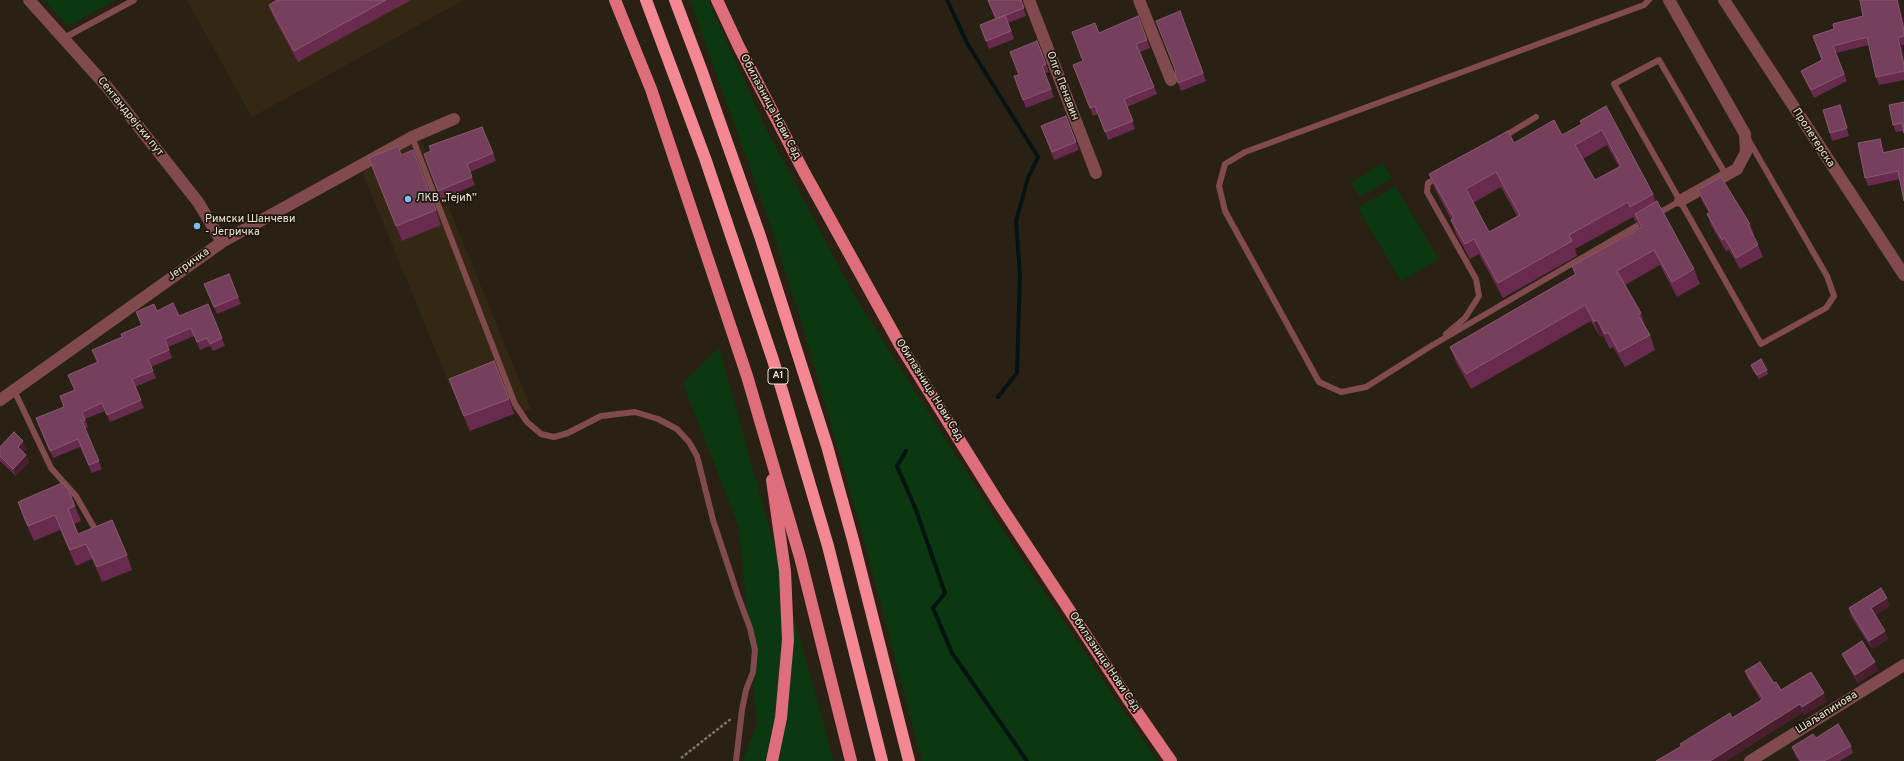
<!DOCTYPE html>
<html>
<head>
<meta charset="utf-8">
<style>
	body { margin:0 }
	canvas { display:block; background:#292114 }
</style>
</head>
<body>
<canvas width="1904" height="761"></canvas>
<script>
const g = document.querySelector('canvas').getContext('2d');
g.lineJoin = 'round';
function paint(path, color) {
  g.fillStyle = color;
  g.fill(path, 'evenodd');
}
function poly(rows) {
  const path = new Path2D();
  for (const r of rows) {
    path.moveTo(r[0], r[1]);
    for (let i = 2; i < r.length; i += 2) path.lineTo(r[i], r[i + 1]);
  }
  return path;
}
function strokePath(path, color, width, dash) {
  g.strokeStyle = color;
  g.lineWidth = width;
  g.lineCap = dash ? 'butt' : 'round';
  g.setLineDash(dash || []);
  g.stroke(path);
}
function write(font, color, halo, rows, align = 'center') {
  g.font = font + ' Overpass,sans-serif';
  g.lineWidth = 3.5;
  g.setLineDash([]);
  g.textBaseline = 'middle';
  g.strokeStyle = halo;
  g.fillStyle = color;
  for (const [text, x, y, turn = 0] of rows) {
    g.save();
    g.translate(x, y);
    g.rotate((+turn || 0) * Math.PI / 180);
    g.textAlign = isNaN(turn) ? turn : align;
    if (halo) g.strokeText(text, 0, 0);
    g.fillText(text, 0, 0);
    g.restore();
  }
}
const built = poly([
	[187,0,464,0,252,117],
	[419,135,531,409,514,414,470,431,470,434,360,166]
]);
const green = poly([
	[44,0,115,0,68,26],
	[690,0,708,0,764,125,854,295,1008,538,1157,761,922,761,862,532,805,334,772,229],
	[1383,163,1392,178,1360,197,1351,182],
	[1395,186,1439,259,1401,281,1358,208],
	[719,347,834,761,743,761,757,723,739,527,683,383]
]);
const stream = poly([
	[947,0,967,43,1038,157,1028,178,1016,221,1020,275,1017,373,998,397],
	[906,451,897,466,916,510,945,593,933,608,952,653,1027,761]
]);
const path = poly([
	[681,758,732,718]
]);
const lane = poly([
	[64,38,134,0],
	[412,137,515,404,527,422,541,434,554,437,568,433,601,416,635,412,658,419,677,429,689,442,697,456,713,520,738,596,750,628,755,650,753,672,746,690,742,710,736,761],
	[1503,137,1536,117],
	[1726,175,1659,60,1614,84,1761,344,1826,308,1834,296,1827,276,1748,139],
	[1439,177,1428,183,1427,192,1476,279,1479,296,1465,318,1446,334],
	[1657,214,1680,201],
	[1645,221,1431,346,1366,387,1341,392,1319,382,1225,211,1219,186,1225,164,1245,152,1644,5,1649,0],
	[13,388,51,468,76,496,95,529]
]);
const street = poly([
	[29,0,108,88,198,202,222,242],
	[1029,0,1096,173],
	[1139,0,1171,80],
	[1669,0,1745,134,1746,152,1737,169,1680,201],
	[1724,0,1904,275],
	[0,400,222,242,412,137,454,119],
	[1750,761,1904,665]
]);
const primary = poly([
	[615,0,651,89,747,376,800,557,851,761],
	[717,0,739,47,804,172,900,345,998,502,1128,699,1171,761],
	[772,761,781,718,788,640,785,571,772,480]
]);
const highway = poly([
	[646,0,705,158,773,360,828,546,882,761],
	[675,0,701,69,760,236,827,446,853,540,909,761]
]);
const wall = poly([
	[276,0,411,0,298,62,273,16,269,5,277,0],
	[1021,0,1026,16,1008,23,1014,39,989,49,980,25,996,19],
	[1860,0,1898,0,1904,25,1904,45,1901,45,1904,60,1904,80,1879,85,1876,77,1869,45,1836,53,1847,81,1814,98,1804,78,1801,71,1822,60,1834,29,1863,16],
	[1180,11,1206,81,1181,91,1175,75],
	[1099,33,1147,40,1150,48,1140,52,1157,94,1127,107,1135,129,1108,140,1098,114,1093,116,1073,65,1083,61],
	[1037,41,1049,72,1045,73,1054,97,1026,108,1014,76,1019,75],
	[1904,102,1903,131,1896,132,1893,125],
	[1840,105,1849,136,1832,141,1830,133],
	[1606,106,1653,194,1656,202,1694,269,1700,284,1677,297,1660,265,1625,285,1641,313,1646,329,1650,335,1655,350,1625,367,1613,347,1610,349,1603,335,1600,337,1591,321,1471,389,1456,362,1450,347,1575,275,1572,266,1640,228,1637,221,1636,222,1633,217,1575,249,1577,256,1503,298,1479,254,1470,259,1456,234,1451,220,1451,219,1435,189,1429,174,1514,143,1562,135,1581,124,1580,121],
	[1607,145,1619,167,1595,180,1583,159],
	[1501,187,1517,216,1489,232,1473,203],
	[1066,116,1079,150,1054,160,1041,126],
	[1880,139,1883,147,1884,152,1904,148,1900,179,1868,186,1865,178],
	[493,153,496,161,470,172,475,185,441,199,424,154],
	[369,158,436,210,441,225,402,241,374,173],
	[1698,190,1750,224,1754,235,1753,236,1758,245,1763,257,1740,269,1729,250,1726,251,1711,225,1707,214,1709,213,1702,201],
	[204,284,238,297,241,304,217,314],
	[157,311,179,316,222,338,225,346,213,351,210,346,200,350,194,336,168,347,172,358,151,367,156,378,135,387,144,408,110,422,105,411,85,419,88,427,85,429,102,469,92,473,80,447,53,458,36,418,64,407,60,396,74,390,68,375,97,363,92,350,122,337,141,325,136,312],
	[1751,365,1767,370,1768,374,1759,379,1752,369],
	[449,379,509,399,514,414,470,431],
	[0,447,26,449,23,452,29,462,16,476,0,461],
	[18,502,75,506,81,521,74,524,78,534,127,555,132,570,102,582,92,559,76,566,60,530,34,541,23,517],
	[1887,598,1890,606,1875,615,1888,639,1872,649,1851,616,1849,608],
	[1842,654,1878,670,1858,683,1845,661],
	[1745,671,1774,683,1781,690,1827,701,1804,715,1803,712,1726,761,1656,761,1681,746,1680,744,1732,718,1761,700,1748,679],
	[1816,738,1851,746,1853,753,1840,761,1799,761,1795,755,1792,747]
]);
const shadedWall = poly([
	[1897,0,1898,0,1904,25,1904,30],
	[1898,38,1901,45,1904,60,1904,65],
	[1880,139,1883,147,1886,160,1883,153],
	[1597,320,1603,335,1600,337,1594,322],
	[23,441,26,449,21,455,18,447],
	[26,455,29,462,16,476,13,469],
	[1887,598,1890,606,1874,616,1871,608],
	[1885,631,1888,639,1872,649,1869,641],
	[1875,662,1878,670,1858,683,1855,675],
	[1824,693,1827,701,1804,715,1802,707],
	[1800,704,1803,712,1726,761,1710,761]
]);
const building = poly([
	[277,0,386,0,294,51,269,5,277,0],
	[988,0,1021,0,1024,8,996,19,988,0],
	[1860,0,1897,0,1904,30,1904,36,1898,38,1904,65,1904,71,1876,77,1867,37,1833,46,1844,74,1811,90,1801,71,1822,60,1813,36,1834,29,1833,24,1863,16,1860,0],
	[1180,11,1203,73,1178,83,1175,75,1175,69,1156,21,1180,11],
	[1005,15,1011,31,986,41,980,25,1005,15],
	[1138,16,1147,40,1136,44,1154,87,1124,99,1133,121,1105,132,1095,106,1090,108,1073,65,1083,61,1072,32,1095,23,1099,33,1138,16],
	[1037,41,1046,64,1042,66,1051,89,1023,100,1014,76,1019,75,1010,52,1037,41],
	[1904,102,1904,133,1902,123,1893,125,1889,105,1904,102],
	[1840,105,1847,128,1830,133,1823,110,1840,105],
	[1606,106,1653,194,1630,207,1628,202,1569,235,1572,241,1498,283,1474,239,1465,244,1451,220,1454,218,1429,174,1508,131,1514,143,1554,120,1562,135,1582,124,1580,121,1606,106],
	[1602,130,1621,166,1595,180,1575,145,1602,130],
	[1496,172,1520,215,1489,232,1466,189,1496,172],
	[1066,116,1076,142,1052,152,1041,126,1066,116],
	[482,127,493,153,467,164,472,177,438,191,424,154,431,151,429,146,482,127],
	[1880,139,1883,153,1904,148,1904,201,1898,171,1865,178,1858,143,1880,139],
	[398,146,401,155,413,150,436,210,396,226,369,158,398,146],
	[1721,177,1750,224,1748,225,1758,245,1736,258,1725,238,1722,240,1707,214,1710,212,1698,190,1721,177],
	[1657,201,1694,269,1672,282,1654,250,1617,271,1641,313,1638,315,1650,335,1619,352,1608,332,1605,334,1597,320,1594,322,1585,305,1466,374,1450,347,1576,274,1572,266,1642,227,1635,214,1657,201],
	[229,274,238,297,214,307,204,284,229,274],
	[173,303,179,316,208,304,222,338,210,344,207,338,197,342,191,328,165,339,169,350,148,359,153,371,132,379,141,400,107,415,102,403,82,412,85,420,82,421,99,461,89,465,78,439,50,451,36,418,64,407,60,396,75,390,68,375,98,362,92,350,122,337,121,334,142,325,136,312,154,304,157,311,173,303],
	[1761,359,1767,370,1757,375,1751,365,1761,359],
	[494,361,509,399,464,416,449,379,494,361],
	[14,432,23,441,18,447,26,455,13,469,0,456,0,447,14,432],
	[62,483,68,489,75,506,68,509,78,534,112,520,127,555,97,567,86,544,70,550,55,515,28,526,18,502,62,483],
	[1881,588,1887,598,1871,608,1885,631,1869,641,1849,608,1881,588],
	[1862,641,1875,662,1855,675,1842,654,1862,641],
	[1760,662,1774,683,1776,682,1781,690,1811,672,1824,693,1802,707,1800,704,1710,761,1656,761,1682,746,1680,744,1730,713,1732,718,1763,699,1745,671,1760,662],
	[1838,724,1851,746,1824,761,1801,761,1792,747,1813,734,1816,738,1838,724]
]);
const markers = [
	[408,199,4,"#7cbef9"],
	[197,226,4,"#7cbef9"]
];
const shields = [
	[778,376,20]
];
const shieldNames = [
	["A1",778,376]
];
const streetNames = [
	["Олге Пенавин",1062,86,69],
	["Обилазница Нови Сад",770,107,62],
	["Сентандрејски пут",130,117,51],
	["Пролетерска",1813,138,57],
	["Јегричка",189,265,-35],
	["Обилазница Нови Сад",929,390,58],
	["Обилазница Нови Сад",1104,662,56],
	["Шаљапинова",1827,713,-32]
];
const poiNames = [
	["ЛКВ „Тејић”",416,199],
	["Римски Шанчеви",205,220],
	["- Јегричка",205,233]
];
paint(built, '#342815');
paint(green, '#0c380f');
strokePath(stream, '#051313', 4);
strokePath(path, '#7d766b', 2.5, [3, 2]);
strokePath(lane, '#804a4f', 6);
strokePath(street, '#804a4f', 12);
strokePath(primary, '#dd6e7a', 12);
strokePath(highway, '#f38892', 12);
paint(wall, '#682b4d');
paint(shadedWall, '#491f30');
paint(building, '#763f5c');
strokePath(building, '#885970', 1);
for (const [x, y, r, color] of markers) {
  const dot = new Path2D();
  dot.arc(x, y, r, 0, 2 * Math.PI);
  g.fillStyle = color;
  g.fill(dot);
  strokePath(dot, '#1f170b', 1.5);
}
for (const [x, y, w] of shields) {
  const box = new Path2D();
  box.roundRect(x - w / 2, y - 8, w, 16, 3);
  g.fillStyle = '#1f170b';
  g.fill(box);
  strokePath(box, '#eae4dc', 1);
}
write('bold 10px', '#eae4dc', null, shieldNames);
write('11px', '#eae4dc', '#1f170b', streetNames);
write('11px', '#eae4dc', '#1f170b', poiNames, 'left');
</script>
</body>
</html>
